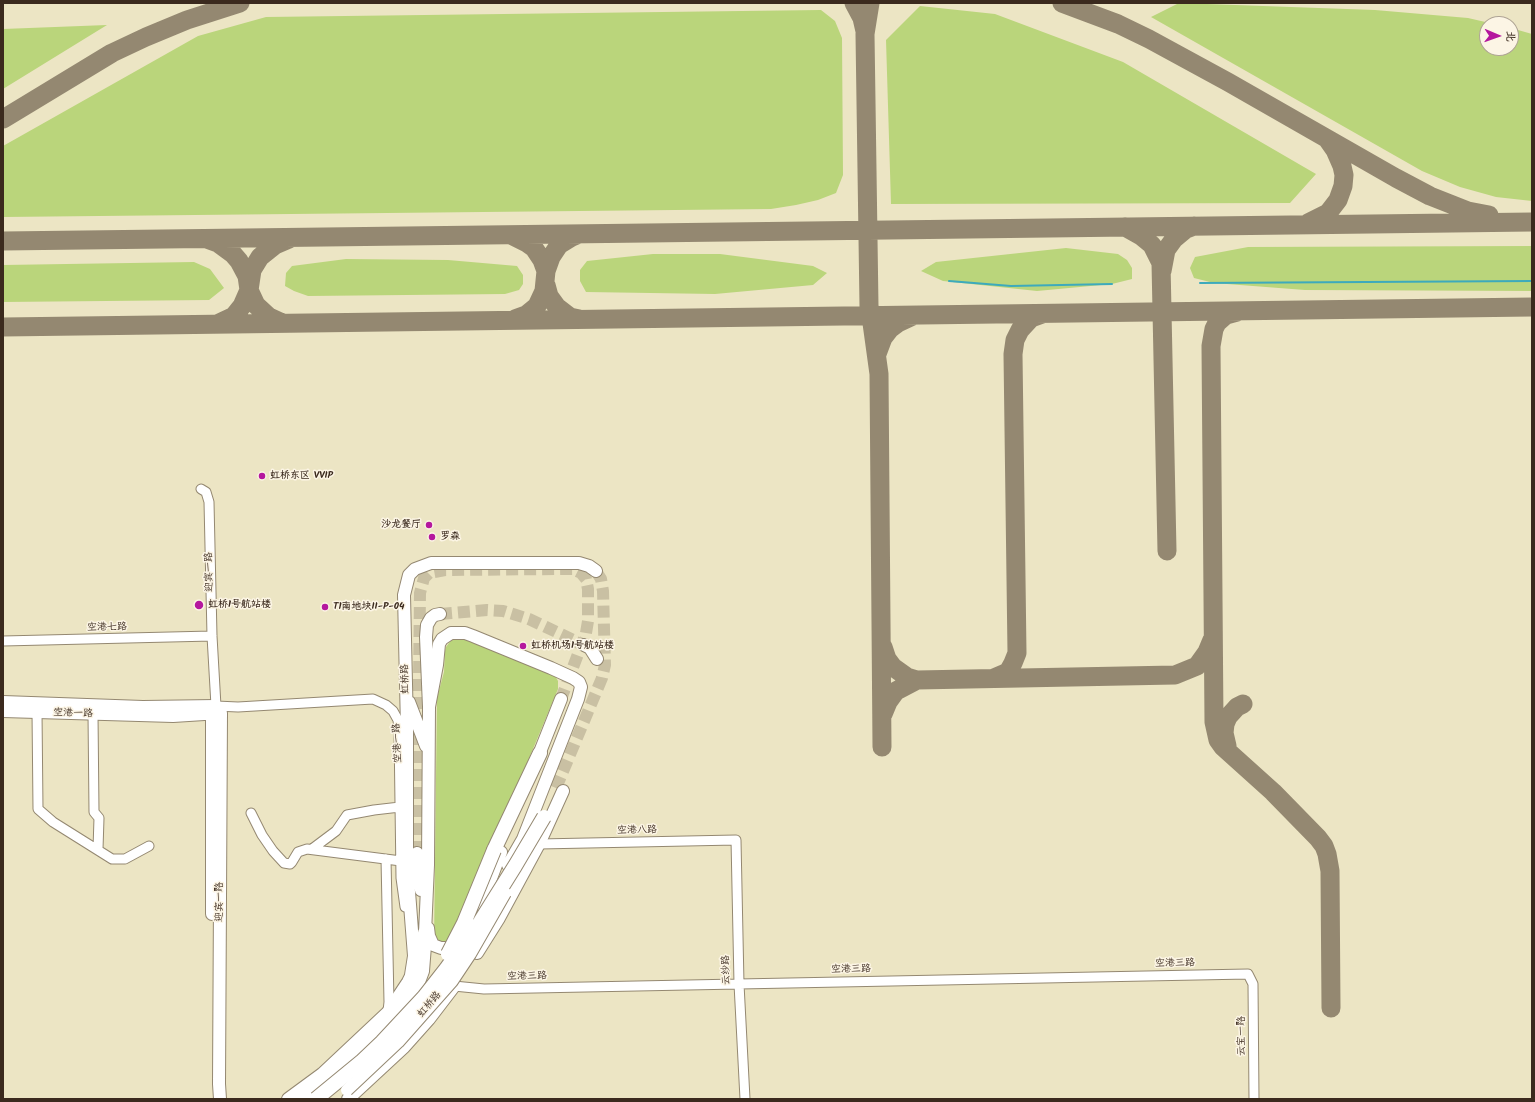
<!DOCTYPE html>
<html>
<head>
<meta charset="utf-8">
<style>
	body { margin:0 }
	#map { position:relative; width:1535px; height:1102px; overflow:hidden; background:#ece5c4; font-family:Kalam,"LXGW WenKai TC",sans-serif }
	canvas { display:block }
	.frame { position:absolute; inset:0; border:4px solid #3b2a1e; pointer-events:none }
	.north { position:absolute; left:1479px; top:16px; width:40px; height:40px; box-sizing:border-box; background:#fcf5e5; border:1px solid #afa495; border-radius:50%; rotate:92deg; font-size:11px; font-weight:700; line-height:16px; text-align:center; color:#3b2a1e }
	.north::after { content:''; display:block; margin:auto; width:14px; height:18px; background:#b5179e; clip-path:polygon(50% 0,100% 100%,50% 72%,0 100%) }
</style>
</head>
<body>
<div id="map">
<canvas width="1535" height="1102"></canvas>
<div class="frame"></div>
<div class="north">北</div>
</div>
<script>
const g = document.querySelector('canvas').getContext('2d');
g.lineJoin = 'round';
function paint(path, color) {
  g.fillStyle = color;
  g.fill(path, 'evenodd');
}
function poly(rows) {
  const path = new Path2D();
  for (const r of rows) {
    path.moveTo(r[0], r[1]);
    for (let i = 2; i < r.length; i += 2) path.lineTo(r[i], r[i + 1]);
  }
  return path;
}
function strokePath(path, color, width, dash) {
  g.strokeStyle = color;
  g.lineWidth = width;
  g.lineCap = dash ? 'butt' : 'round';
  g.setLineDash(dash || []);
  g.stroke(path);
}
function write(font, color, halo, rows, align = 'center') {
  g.font = font + ' Kalam,"LXGW WenKai TC",sans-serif';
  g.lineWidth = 3;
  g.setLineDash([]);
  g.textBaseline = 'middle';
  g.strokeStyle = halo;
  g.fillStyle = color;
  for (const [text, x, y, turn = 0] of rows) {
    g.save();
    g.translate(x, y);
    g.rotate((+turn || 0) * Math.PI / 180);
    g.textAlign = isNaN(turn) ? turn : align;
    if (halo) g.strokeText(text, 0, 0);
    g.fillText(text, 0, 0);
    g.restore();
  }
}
const green = poly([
	[1179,3,1375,10,1468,18,1494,24,1487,24,1487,48,1511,48,1511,28,1532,34,1532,201,1496,197,1460,187,1422,171,1151,17],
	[920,6,995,14,1123,62,1316,174,1290,203,891,204,886,40],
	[821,10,835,21,842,38,843,175,836,193,818,200,796,205,771,209,3,217,3,146,198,36,266,17],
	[107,25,3,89,3,29],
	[1532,246,1532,291,1305,290,1214,283,1194,278,1190,268,1195,257,1248,247],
	[1066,248,1118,254,1127,260,1132,268,1132,279,1112,284,1037,291,943,281,921,271,936,262],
	[653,254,720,254,813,266,827,273,813,285,715,294,586,292,580,281,580,270,587,261],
	[346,259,448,260,517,266,523,275,523,284,519,290,505,294,308,296,294,291,285,286,286,273,292,266],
	[194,262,210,269,224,288,209,300,3,302,3,265],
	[459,637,554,674,558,681,558,689,452,943,434,943,437,698,444,672,445,651,446,647,452,639]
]);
const stream = poly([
	[949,281,1011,286,1112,284],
	[1200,283,1532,281]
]);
const taxiway = poly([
	[854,3,862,18,865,31],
	[870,3,865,34,869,306,871,316,879,374,882,747],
	[1062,3,1118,24,1149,39,1228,82,1396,178,1430,196,1468,211,1489,215],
	[3,119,112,53,146,37,187,20,240,3],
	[1308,223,1328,213,1338,200,1343,186,1344,175,1342,166,1335,150,1328,140],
	[1125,227,1141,236,1152,245,1161,263,1167,551],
	[511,235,527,243,534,248,542,260,546,271,544,291,537,306,526,315,515,319],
	[207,239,218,243,233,254,239,261,247,276,249,290,256,305,269,317,282,323],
	[3,241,1532,222],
	[546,271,551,257,559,245,572,237,579,234],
	[1162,271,1166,250,1174,239,1186,229,1194,226],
	[546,285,549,296,557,307,570,317,579,319],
	[1237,312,1226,315,1217,323,1214,329,1211,346,1214,722,1218,740,1223,747,1273,792,1318,838,1324,846,1327,854,1330,871,1331,1008],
	[217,324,234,316,242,306,249,290,252,270,260,257,275,245,289,239],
	[3,327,1532,307],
	[877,354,883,338,890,329,898,323,913,316],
	[883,647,887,659,893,667,907,677,917,680,1175,675,1197,666,1207,652,1212,640],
	[994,678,1008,672,1013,663,1017,653,1013,354,1015,340,1020,330,1031,318,1042,314],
	[883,714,888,702,896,691,917,680],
	[1227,746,1224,733,1225,724,1228,717,1237,707,1243,704]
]);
const majorTunnel = poly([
	[440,614,487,610,503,611,529,619,584,645],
	[556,788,602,678,605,665,603,591,601,579,596,571],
	[417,853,420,593,424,578,429,573,445,570,562,569,573,569,581,573,586,579,588,589,588,621,586,633,561,699]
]);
const minor = poly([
	[201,489,206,492,209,502,212,636,216,706,238,707,373,699,386,705,393,711,398,720,399,730,401,878,405,907],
	[3,641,212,636],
	[37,712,38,809,53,822,112,859,125,859,149,846],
	[93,714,94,812,99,818,98,849],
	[251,813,262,835,273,851,284,863,290,864,292,862,298,852,307,849,401,861],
	[539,844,736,840,739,984,745,1099],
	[312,849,336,831,347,815,374,810,400,807],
	[386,859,389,1002,388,1011],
	[454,986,484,989,1248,974,1253,984,1254,1099]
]);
const major = poly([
	[584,645,590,648,597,659],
	[3,702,143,707,216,706],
	[409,702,426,746],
	[216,706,221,713,219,1084,220,1099],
	[429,707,437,665,439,644,442,639,451,633,465,633,473,636,551,668,573,678,579,682,581,687,578,699,523,839,508,865],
	[3,711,173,716,220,713],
	[536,762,561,699],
	[417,853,421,890],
	[212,914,212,714,216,707],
	[428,928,429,936,433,945,441,948,449,948,459,945],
	[472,928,501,852],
	[424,941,425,933,428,865,429,707,426,637,427,625,431,618,435,615,440,614],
	[477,953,499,918,539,844,563,791],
	[411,975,414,956,407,866,407,728,404,595,409,575,415,569,431,563,579,563,589,566,596,571],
	[288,1099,322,1074,388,1012,408,982,415,968],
	[348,1099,404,1047,429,1019,455,985]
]);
const highway = poly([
	[494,850,540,753],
	[305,1099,329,1080,378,1036,400,1012,413,995,422,971,425,933]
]);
const majorBridge = poly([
	[347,1090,398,1042,452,981,470,954,505,893]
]);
const highwayBridge = poly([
	[448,954,464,923,494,850],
	[316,1099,361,1062,382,1042,424,997,446,969,480,922,515,866,544,817]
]);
const markers = [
	[262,476,4,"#b5179e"],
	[429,525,4,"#b5179e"],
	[432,537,4,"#b5179e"],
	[199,605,5,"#b5179e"],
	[325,607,4,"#b5179e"],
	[523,646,4,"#b5179e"]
];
const poiNames = [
	["虹桥东区 VVIP",270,476],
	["沙龙餐厅",421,525,"right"],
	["罗森",440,537],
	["虹桥1号航站楼",208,605],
	["T1南地块II-P-04",333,607],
	["虹桥机场1号航站楼",531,646]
];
const streetNames = [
	["迎宾一路",210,572,-91],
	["空港七路",107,628,-1],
	["虹桥路",406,679,-91],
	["空港一路",73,714,2],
	["空港一路",398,743,-93],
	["空港八路",637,831,-1],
	["迎宾一路",220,902,-90],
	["空港三路",1175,964,-1],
	["云纱路",727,970,-91],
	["空港三路",851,970,-1],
	["空港三路",527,977,-1],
	["虹桥路",430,1005,-49],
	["云宝一路",1242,1036,-90]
];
paint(green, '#bad57b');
strokePath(stream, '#3daabc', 2);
strokePath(taxiway, '#948871', 19);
strokePath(majorTunnel, '#c9c0a3', 12, [12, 6]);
strokePath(minor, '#948871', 11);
strokePath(major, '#948871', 14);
strokePath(highway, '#948871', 16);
strokePath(minor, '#fff', 9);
strokePath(major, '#fff', 12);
strokePath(highway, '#fff', 14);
strokePath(majorBridge, '#948871', 14, []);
strokePath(highwayBridge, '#948871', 16, []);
strokePath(majorBridge, '#fff', 12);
strokePath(highwayBridge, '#fff', 14);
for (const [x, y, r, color] of markers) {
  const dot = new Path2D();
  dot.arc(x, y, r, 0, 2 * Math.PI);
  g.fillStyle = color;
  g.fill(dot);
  strokePath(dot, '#fcf5e5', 1.5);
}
write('bold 10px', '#3b2a1e', '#fcf5e5', poiNames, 'left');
write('10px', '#3b2a1e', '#fcf5e5', streetNames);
</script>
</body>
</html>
